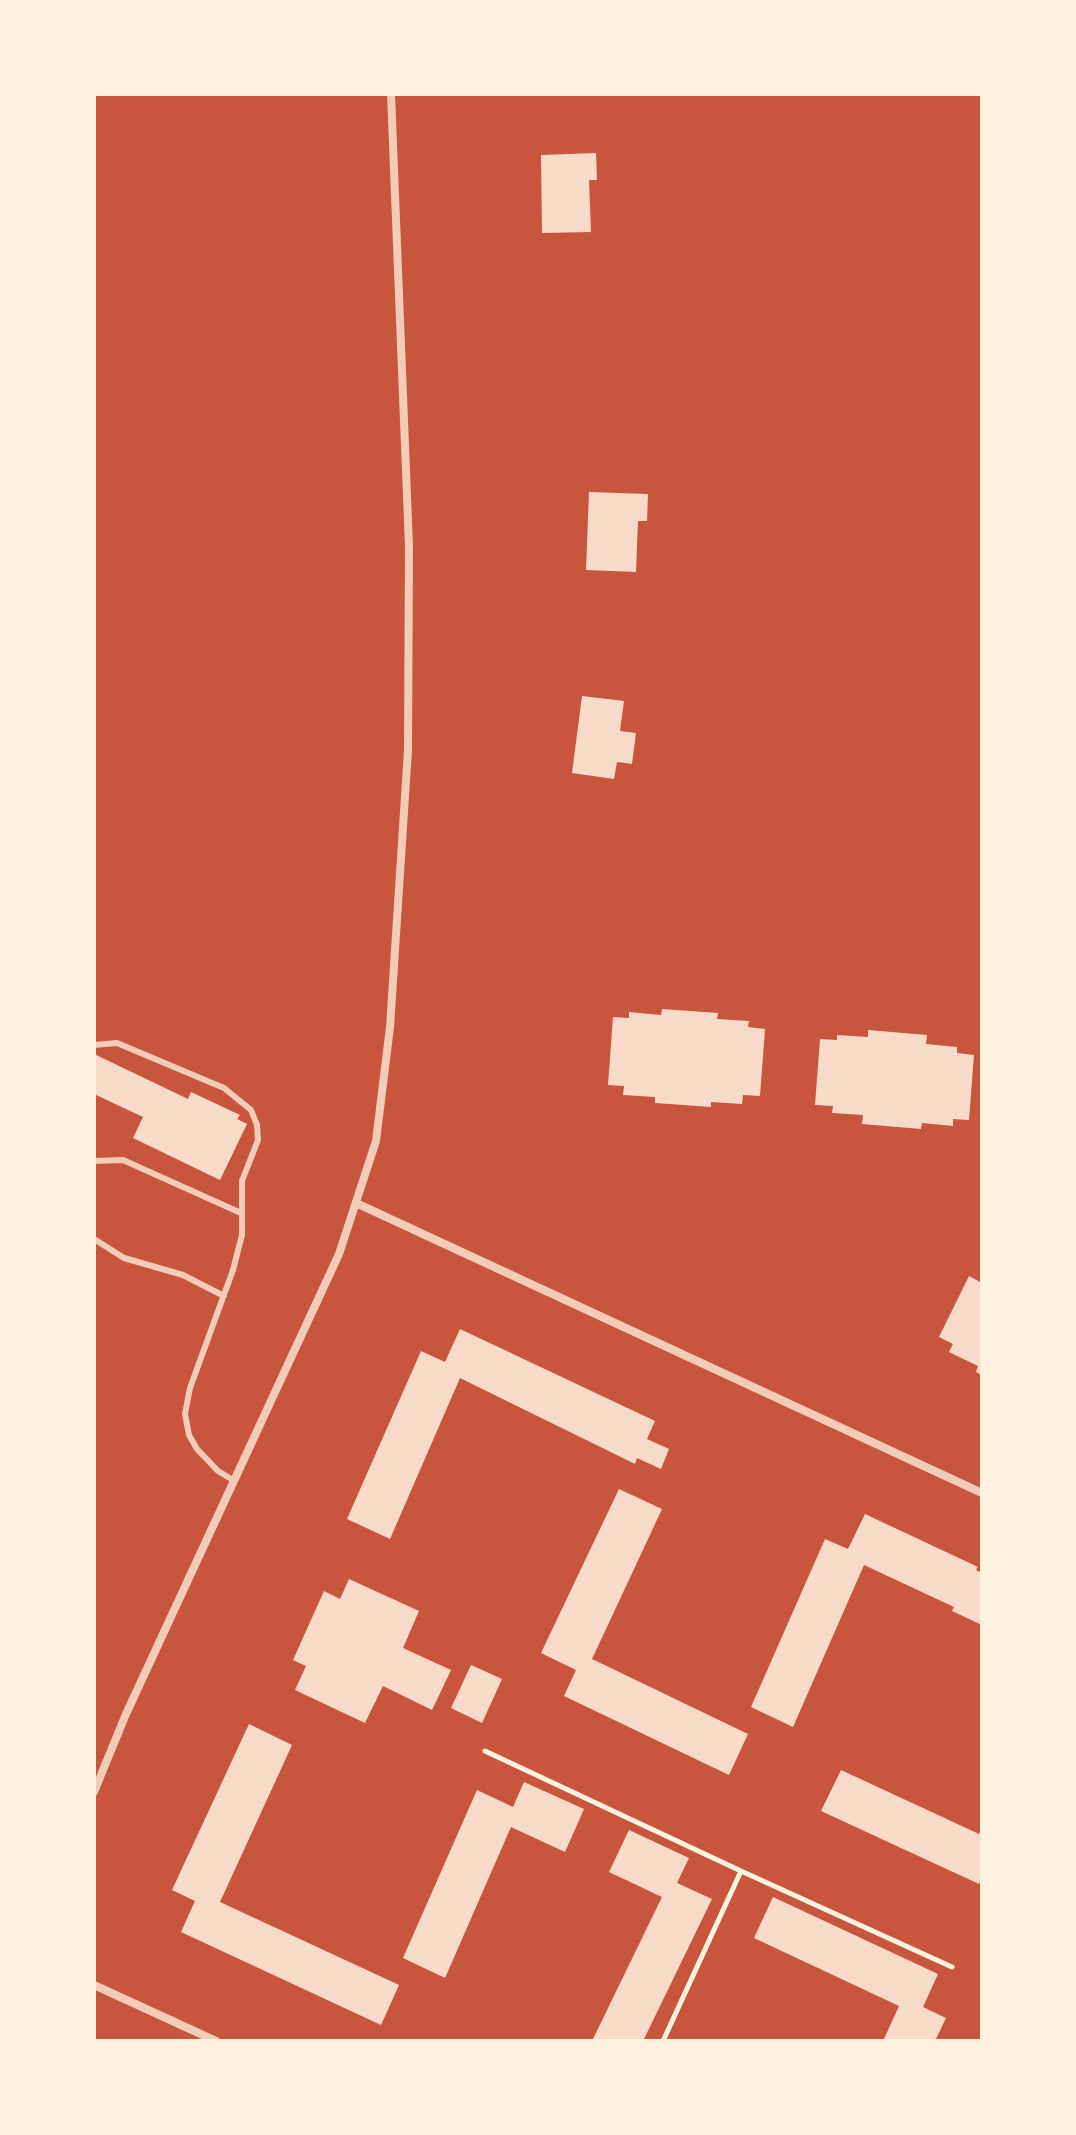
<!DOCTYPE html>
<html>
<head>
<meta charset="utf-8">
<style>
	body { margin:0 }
	#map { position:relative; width:1076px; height:2135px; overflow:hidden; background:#c8553d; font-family:"Golos Text",sans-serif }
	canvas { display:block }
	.frame { position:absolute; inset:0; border:96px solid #fff3e0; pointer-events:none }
</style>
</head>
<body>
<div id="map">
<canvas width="1076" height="2135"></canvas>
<div class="frame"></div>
</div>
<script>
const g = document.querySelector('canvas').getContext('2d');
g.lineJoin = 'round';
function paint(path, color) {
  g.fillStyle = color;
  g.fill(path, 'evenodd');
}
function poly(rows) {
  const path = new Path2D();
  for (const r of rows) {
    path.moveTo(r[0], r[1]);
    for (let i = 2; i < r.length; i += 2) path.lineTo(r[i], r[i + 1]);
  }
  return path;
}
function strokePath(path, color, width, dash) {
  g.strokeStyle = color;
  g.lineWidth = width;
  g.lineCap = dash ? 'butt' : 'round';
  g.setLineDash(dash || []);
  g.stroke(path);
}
const building = poly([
	[596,153,597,180,589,180,591,232,542,233,541,155],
	[589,492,648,494,647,521,638,521,636,572,586,570],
	[582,696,624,701,620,731,636,733,632,764,617,762,614,779,572,773],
	[662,1009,718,1013,717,1019,749,1021,748,1027,765,1029,760,1096,743,1095,742,1104,711,1102,711,1107,655,1103,655,1097,623,1095,624,1086,608,1085,613,1017,629,1018,629,1012,661,1015],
	[868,1030,927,1035,926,1044,957,1047,957,1053,974,1055,969,1120,953,1119,953,1126,922,1123,921,1129,862,1124,863,1115,832,1113,833,1106,815,1105,820,1039,837,1040,837,1035,868,1037],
	[94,1054,188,1099,191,1092,240,1115,237,1119,247,1124,220,1180,133,1138,143,1117,94,1094],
	[969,1276,982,1283,982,1375,976,1372,978,1366,949,1352,953,1344,939,1337],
	[460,1329,655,1421,647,1439,669,1449,661,1469,637,1458,635,1464,460,1378,390,1539,347,1519,421,1351,445,1362],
	[619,1489,662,1509,592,1659,748,1734,729,1775,564,1696,576,1670,541,1653],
	[865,1514,978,1567,976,1570,982,1573,982,1625,952,1611,954,1607,864,1565,793,1727,751,1707,825,1539,848,1549],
	[349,1579,419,1611,403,1648,451,1670,432,1710,383,1686,365,1723,295,1690,306,1666,293,1660,324,1591,340,1599],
	[471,1665,502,1679,482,1723,451,1708],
	[249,1724,292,1745,220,1902,399,1985,381,2025,181,1932,195,1901,172,1890],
	[841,1770,979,1834,982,1828,982,1876,979,1884,821,1811],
	[524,1782,584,1809,565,1852,511,1827,445,1978,403,1958,477,1790,513,1807],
	[629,1830,689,1858,677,1883,712,1899,643,2041,592,2041,662,1897,609,1872],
	[773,1897,938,1974,923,2007,946,2018,935,2041,883,2041,899,2006,754,1938]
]);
const path = poly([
	[485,1751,741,1871],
	[663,2041,741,1871,952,1967]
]);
const service = poly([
	[94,1045,117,1043,224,1088,251,1110,257,1125,258,1140,242,1181,242,1235,233,1270,190,1388,185,1414,189,1435,197,1449,218,1471,233,1480],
	[94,1161,123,1160,241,1213],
	[94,1239,124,1258,183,1275,224,1296]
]);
const minor = poly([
	[356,1203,982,1493],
	[94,1792,126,1714,339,1254,376,1141,390,1027,408,750,409,546,391,94],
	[94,1985,216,2041]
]);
paint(building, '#f7dbc8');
strokePath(path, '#fff3e0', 5);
strokePath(service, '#f1ccb7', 6);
strokePath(minor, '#f1ccb7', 8);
</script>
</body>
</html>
